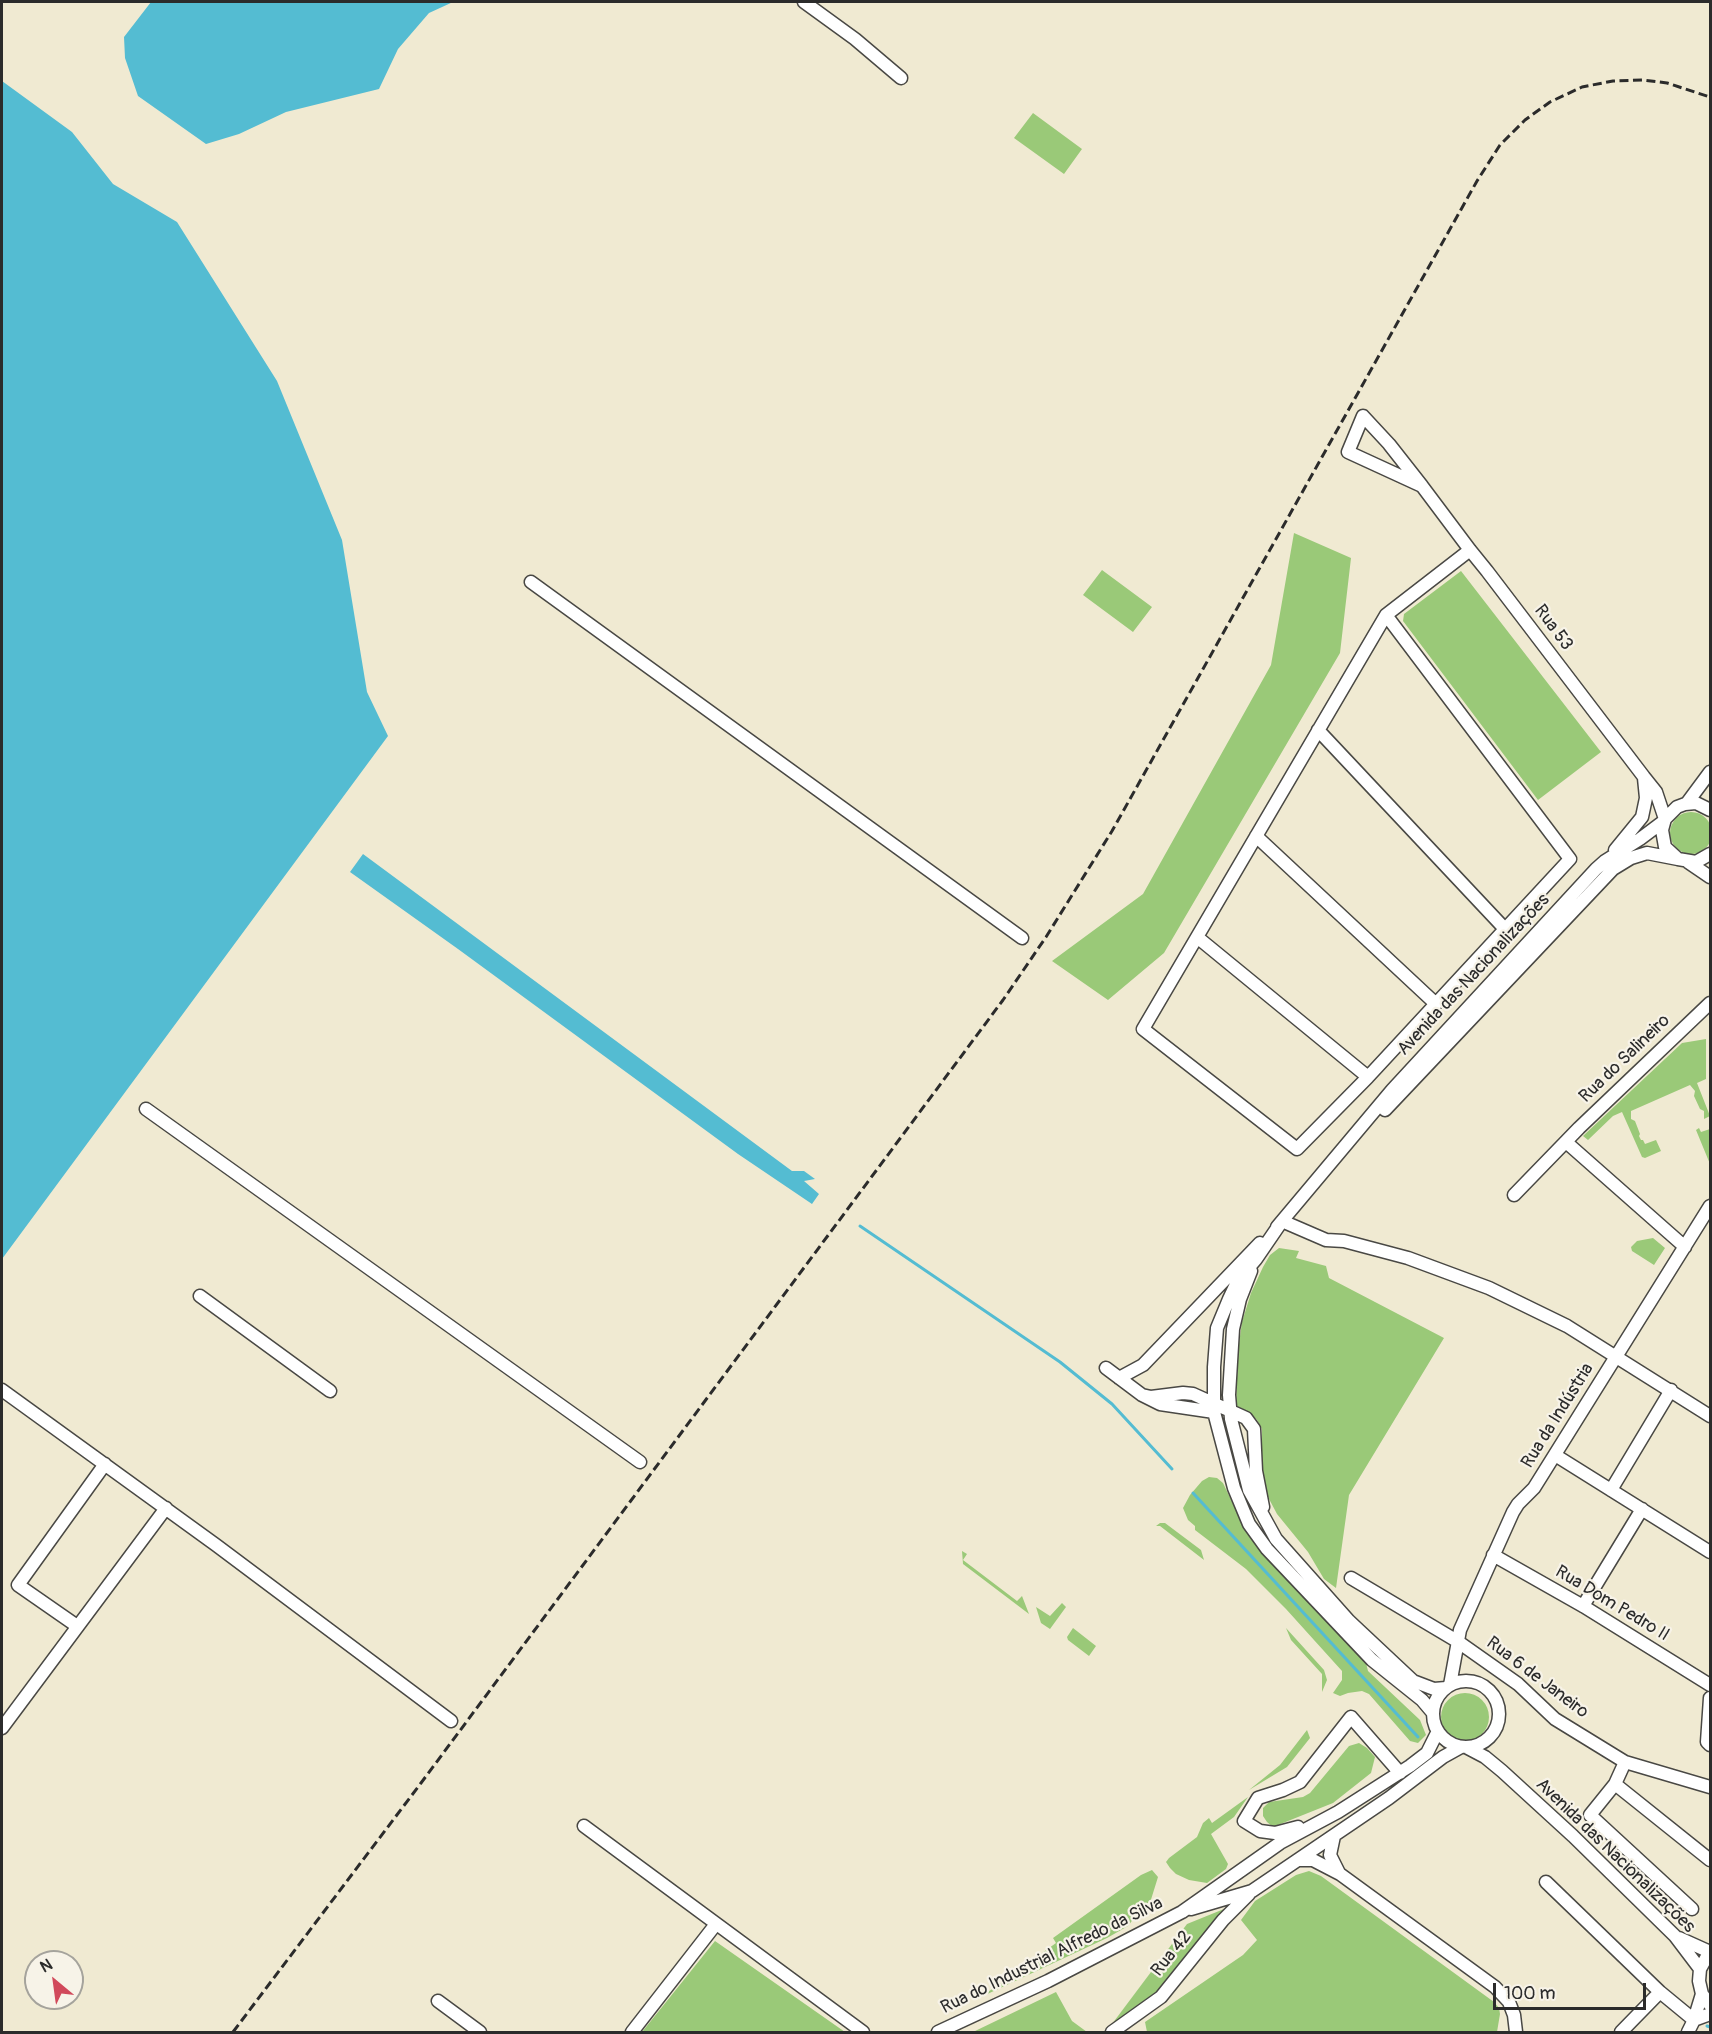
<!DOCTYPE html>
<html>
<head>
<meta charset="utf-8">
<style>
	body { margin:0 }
	#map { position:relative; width:1712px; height:2034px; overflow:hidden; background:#f0ead2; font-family:Pangolin,sans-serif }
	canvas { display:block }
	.frame { position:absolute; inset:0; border:3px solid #2b2b2b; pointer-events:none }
	.north { position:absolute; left:24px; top:1950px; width:60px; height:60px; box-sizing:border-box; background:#f7f3e8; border:2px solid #a5a39c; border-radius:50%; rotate:331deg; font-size:16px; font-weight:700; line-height:24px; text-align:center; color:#2b2b2b }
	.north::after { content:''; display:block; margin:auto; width:21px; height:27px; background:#d1495b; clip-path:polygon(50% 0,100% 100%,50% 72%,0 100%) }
	.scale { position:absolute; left:1493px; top:1983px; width:153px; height:27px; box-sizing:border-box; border:3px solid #2b2b2b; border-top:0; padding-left:8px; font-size:18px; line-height:21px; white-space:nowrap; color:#2b2b2b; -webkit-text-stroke:4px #f7f3e8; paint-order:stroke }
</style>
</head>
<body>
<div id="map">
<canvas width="1712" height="2034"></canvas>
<div class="frame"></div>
<div class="north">N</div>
<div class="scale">100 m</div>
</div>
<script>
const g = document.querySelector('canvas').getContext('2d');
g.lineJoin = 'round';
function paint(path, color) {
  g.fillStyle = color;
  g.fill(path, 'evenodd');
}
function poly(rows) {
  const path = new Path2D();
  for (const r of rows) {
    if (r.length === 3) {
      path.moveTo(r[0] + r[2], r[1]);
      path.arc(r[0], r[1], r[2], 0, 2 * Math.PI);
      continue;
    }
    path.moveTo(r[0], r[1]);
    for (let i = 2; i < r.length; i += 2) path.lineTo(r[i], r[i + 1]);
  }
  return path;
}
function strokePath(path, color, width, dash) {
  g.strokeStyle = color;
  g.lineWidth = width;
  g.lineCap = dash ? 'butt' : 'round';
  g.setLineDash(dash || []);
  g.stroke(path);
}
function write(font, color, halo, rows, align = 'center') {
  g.font = font + ' Pangolin,sans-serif';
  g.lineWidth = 4.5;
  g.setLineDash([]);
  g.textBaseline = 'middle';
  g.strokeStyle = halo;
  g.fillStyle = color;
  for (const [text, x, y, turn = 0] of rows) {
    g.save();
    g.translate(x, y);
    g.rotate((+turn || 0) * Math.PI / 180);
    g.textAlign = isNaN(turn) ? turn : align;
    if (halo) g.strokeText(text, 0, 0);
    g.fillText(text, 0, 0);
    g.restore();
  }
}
const green = poly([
	[1033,113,1082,149,1064,174,1014,138],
	[1294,533,1351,558,1340,653,1164,953,1108,1000,1052,961,1143,894,1271,665],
	[1102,570,1152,607,1133,632,1083,595],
	[1461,571,1601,752,1538,800,1403,621,1404,614],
	[1691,833,21],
	[1706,1039,1706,1079,1697,1083,1710,1116,1704,1119,1704,1111,1700,1109,1694,1096,1695,1091,1690,1085,1631,1111,1631,1119,1635,1121,1640,1134,1639,1136,1641,1140,1643,1140,1645,1144,1656,1140,1661,1151,1645,1158,1642,1157,1622,1112,1613,1116,1588,1140,1583,1136,1682,1043],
	[1699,1128,1701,1132,1710,1129,1710,1164,1696,1130],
	[1653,1238,1665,1248,1654,1265,1632,1251,1631,1247,1637,1241],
	[1279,1248,1299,1251,1296,1258,1326,1266,1329,1278,1444,1338,1349,1495,1336,1588,1324,1579,1308,1552,1277,1514,1268,1497,1262,1473,1262,1429,1257,1420,1249,1412,1236,1406,1238,1351,1242,1322,1251,1293,1263,1267,1270,1255],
	[1209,1477,1217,1478,1223,1483,1245,1529,1365,1659,1368,1671,1420,1720,1426,1735,1418,1743,1410,1741,1369,1694,1362,1691,1348,1693,1340,1696,1333,1693,1342,1680,1342,1671,1286,1609,1246,1569,1195,1530,1195,1526,1188,1520,1183,1508,1190,1495,1202,1481],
	[1160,1523,1165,1523,1201,1550,1204,1560,1160,1526,1156,1526],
	[962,1551,967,1554,963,1560,1017,1601,1022,1596,1029,1614,963,1564],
	[1062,1603,1066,1607,1050,1629,1041,1623,1036,1607,1050,1616],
	[1073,1628,1096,1646,1089,1656,1068,1640,1067,1637],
	[1286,1628,1324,1670,1327,1680,1322,1692,1322,1674,1291,1640],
	[1465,1717,24],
	[1307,1730,1310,1738,1287,1767,1249,1790,1280,1765],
	[1359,1743,1367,1748,1375,1757,1371,1773,1333,1803,1273,1827,1267,1822,1263,1816,1263,1808,1269,1802,1303,1797,1310,1793,1349,1746],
	[1248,1797,1234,1817,1211,1834,1228,1864,1226,1869,1207,1883,1189,1880,1176,1874,1170,1868,1166,1862,1169,1858,1197,1837,1203,1823,1209,1818,1212,1823],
	[1152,1870,1158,1877,1149,1906,1137,1914,1128,1926,1107,1938,981,1997,1056,1943,1053,1938,1141,1875],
	[1309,1871,1321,1876,1494,2002,1499,2008,1500,2014,1497,2032,1147,2032,1145,2022,1243,1955,1257,1940,1241,1920,1255,1901,1296,1875],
	[1224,1909,1204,1937,1149,2003,1106,2032,1187,1924],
	[715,1941,845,2032,642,2032],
	[1056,1992,1072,2021,1087,2032,973,2032]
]);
const water = poly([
	[151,2,453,2,429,13,398,49,379,89,286,112,239,134,206,144,138,96,125,58,124,37],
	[2,81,72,132,113,184,177,222,277,381,342,540,367,692,388,736,2,1259],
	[363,854,792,1171,804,1171,815,1179,804,1181,819,1194,812,1204,738,1154,458,949,350,872]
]);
const stream = poly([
	[860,1226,1060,1362,1112,1404,1172,1469],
	[1193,1493,1418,1737],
	[1707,2026,1710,2027]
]);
const minor = poly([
	[804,2,855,39,901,78],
	[1422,486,1348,452,1363,416,1389,444,1422,486,1470,550,1487,571,1644,777,1656,792,1665,819],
	[531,582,1022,938],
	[1386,615,1570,859,1368,1077,1297,1149,1143,1029,1386,615,1470,550],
	[1318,730,1505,929],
	[1687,803,1710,772],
	[1710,810,1696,803,1685,804,1677,807,1665,819,1662,830,1665,847,1678,859,1696,862,1710,854],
	[1256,836,1436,1004],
	[1615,850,1642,817,1646,798,1644,778],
	[1688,862,1710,877],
	[1197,937,1368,1077],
	[146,1109,640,1462],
	[1385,1110,1613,869,1631,858,1647,853,1678,859],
	[1566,1142,1685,1247],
	[1514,1195,1579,1128,1710,1003],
	[1277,1227,1282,1221,1326,1240,1344,1241,1408,1258,1489,1288,1567,1326,1710,1416],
	[1251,1271,1240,1299,1233,1329,1229,1395,1231,1419,1249,1490,1276,1539,1349,1621,1413,1681,1434,1689,1446,1688],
	[200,1296,330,1391],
	[1106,1368,1142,1395,1160,1404,1214,1412],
	[1119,1378,1143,1365,1260,1243],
	[2,1390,216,1545,451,1721],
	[1142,1395,1151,1397,1183,1393,1193,1394,1246,1418,1254,1429,1256,1471,1263,1507],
	[1555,1455,1710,1552],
	[1611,1490,1671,1390],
	[1493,1555,1583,1606,1710,1685],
	[1351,1578,1457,1641,1518,1684,1555,1719,1625,1762,1710,1787],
	[1583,1606,1642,1509],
	[77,1626,18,1585,105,1464],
	[1466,1714,33],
	[1450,1685,1460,1630,1513,1512,1518,1504,1534,1488,1710,1206],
	[1710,1698,1707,1742,1710,1745],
	[1433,1713,1422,1700,1372,1660,1267,1549,1249,1524,1234,1488,1214,1412,1214,1367,1217,1328,1229,1299,1238,1280,1256,1259,1282,1221,1392,1090,1596,869,1605,861,1640,839,1664,821],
	[2,1728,166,1508],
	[1466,1747,1485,1757,1502,1771,1573,1836,1675,1936,1700,1969],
	[1625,1762,1615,1784,1590,1815,1692,1909],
	[1615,1784,1710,1860],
	[584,1826,863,2032],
	[1298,1827,1275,1833,1260,1831,1244,1821,1258,1798,1283,1790,1300,1782,1351,1717,1400,1773],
	[1334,1836,1330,1855,1339,1873],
	[1299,1860,1313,1860,1340,1874,1495,1987,1509,2002,1514,2015,1516,2032],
	[1546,1882,1660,1992,1694,2020],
	[1191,1909,1252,1891,1389,1798,1443,1757,1461,1747],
	[1679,1938,1710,1952],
	[1710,1951,1700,1969,1699,1981,1702,1994,1710,2005],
	[438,2001,480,2032],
	[1694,2020,1710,2014],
	[632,2032,716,1924],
	[938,2032,1048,1981,1182,1912,1280,1843,1338,1812,1410,1766,1427,1753,1438,1731],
	[1112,2032,1161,1997,1223,1920,1249,1894],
	[1621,2032,1660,1992],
	[1688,2032,1694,2020,1702,1994]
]);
const rail = poly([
	[233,2032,421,1783,1003,1000,1046,937,1112,831,1477,181,1500,145,1525,120,1550,102,1582,87,1613,81,1643,80,1667,83,1710,97]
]);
const streetNames = [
	["Rua 53",1553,628,53],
	["Avenida das Nacionalizações",1474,975,-47],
	["Rua do Salineiro",1625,1059,-44],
	["Rua da Indústria",1558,1416,-58],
	["Rua Dom Pedro II",1612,1604,31],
	["Rua 6 de Janeiro",1537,1678,37],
	["Avenida das Nacionalizações",1615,1856,44],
	["Rua 42",1172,1954,-51],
	["Rua do Industrial Alfredo da Silva",1052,1956,-26]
];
paint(green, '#9ac978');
paint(water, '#54bcd2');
strokePath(stream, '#54bcd2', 3);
strokePath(minor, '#494844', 15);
strokePath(minor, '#fff', 12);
strokePath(rail, '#2b2b2b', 3, [9, 4.5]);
write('18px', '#2b2b2b', '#f7f3e8', streetNames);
</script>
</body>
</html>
